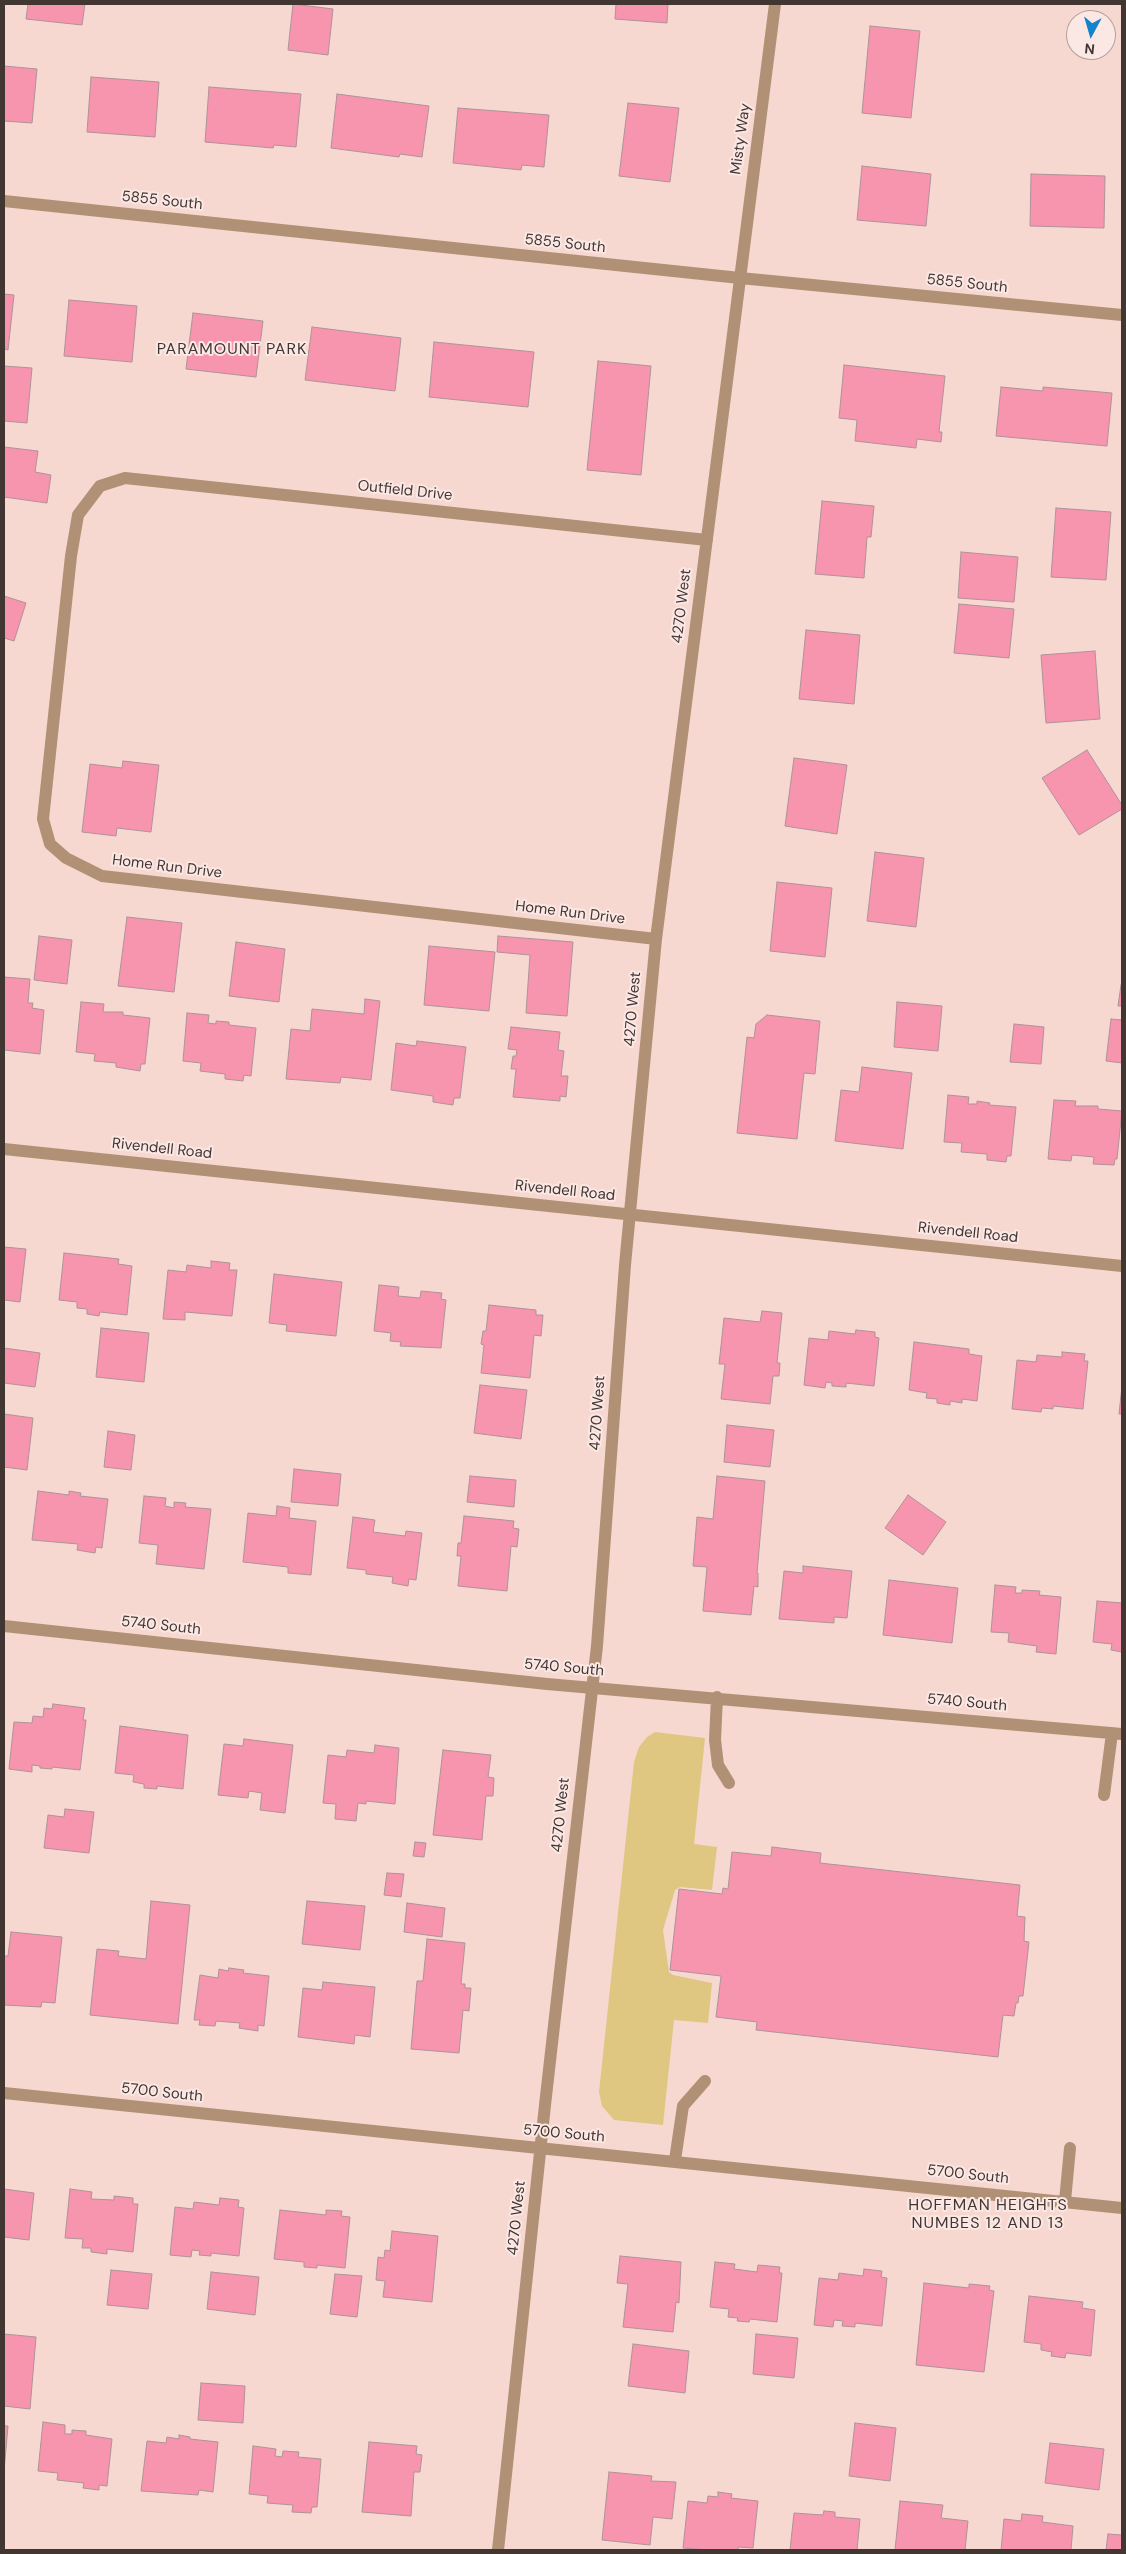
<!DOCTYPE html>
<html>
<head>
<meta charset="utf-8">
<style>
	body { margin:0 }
	#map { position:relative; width:1126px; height:2554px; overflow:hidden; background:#f6d8d1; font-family:"DM Sans",sans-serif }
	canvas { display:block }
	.frame { position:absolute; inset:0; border:5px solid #423633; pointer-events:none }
	.north { position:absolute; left:1066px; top:10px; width:50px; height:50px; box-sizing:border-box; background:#fbe8e4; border:1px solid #b1a19d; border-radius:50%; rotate:186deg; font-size:14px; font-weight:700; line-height:20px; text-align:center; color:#423633 }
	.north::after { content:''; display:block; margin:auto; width:18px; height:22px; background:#1383cc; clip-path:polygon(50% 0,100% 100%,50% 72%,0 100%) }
</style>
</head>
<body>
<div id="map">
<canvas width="1126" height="2554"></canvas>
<div class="frame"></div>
<div class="north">N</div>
</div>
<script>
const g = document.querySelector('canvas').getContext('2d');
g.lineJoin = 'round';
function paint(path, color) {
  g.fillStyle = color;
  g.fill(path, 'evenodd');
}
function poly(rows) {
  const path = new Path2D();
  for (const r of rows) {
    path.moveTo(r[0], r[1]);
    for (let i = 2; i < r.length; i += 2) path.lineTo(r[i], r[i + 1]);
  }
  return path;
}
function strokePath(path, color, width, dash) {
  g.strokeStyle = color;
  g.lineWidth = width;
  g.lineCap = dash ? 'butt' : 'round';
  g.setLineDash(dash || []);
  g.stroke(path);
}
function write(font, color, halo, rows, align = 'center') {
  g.font = font + ' "DM Sans",sans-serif';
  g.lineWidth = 4;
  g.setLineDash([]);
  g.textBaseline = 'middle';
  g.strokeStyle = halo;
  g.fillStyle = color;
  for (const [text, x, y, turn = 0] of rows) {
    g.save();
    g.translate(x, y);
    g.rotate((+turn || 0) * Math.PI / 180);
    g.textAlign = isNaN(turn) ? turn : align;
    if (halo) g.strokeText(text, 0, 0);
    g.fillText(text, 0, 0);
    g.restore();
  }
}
const green = poly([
	[655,1732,705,1738,694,1844,717,1847,712,1890,680,1887,675,1890,663,1930,669,1972,673,1975,712,1983,708,2023,674,2020,663,2125,614,2120,602,2106,599,2092,634,1762,639,1747,647,1737]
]);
const building = poly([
	[28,4,85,4,82,25,26,19,28,4],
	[293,4,333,9,328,55,288,50,293,4],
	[616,4,668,4,667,23,615,19,616,4],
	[870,26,920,31,911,118,862,113,870,26],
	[4,66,37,69,32,123,4,121,4,66],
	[91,77,159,82,155,137,87,132,91,77],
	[209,87,301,94,296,147,274,145,273,148,205,142,209,87],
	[337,94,429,106,422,157,400,154,399,157,331,148,337,94],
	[628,103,679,108,670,182,619,176,628,103],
	[458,108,549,115,544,167,522,165,521,170,453,163,458,108],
	[862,166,931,174,926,226,857,220,862,166],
	[1031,174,1105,176,1104,228,1030,226,1031,174],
	[4,294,14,295,8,350,4,349,4,294],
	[69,300,137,306,132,362,64,356,69,300],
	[193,313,263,321,256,377,186,369,193,313],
	[312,327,401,338,395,391,305,380,312,327],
	[434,342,534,352,528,407,429,397,434,342],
	[598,361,651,366,641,475,587,470,598,361],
	[844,365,945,376,939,432,942,432,941,442,917,439,916,448,855,441,857,420,839,418,844,365],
	[4,366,32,368,27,423,4,421,4,366],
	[1001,387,1043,391,1043,387,1112,393,1107,446,996,436,1001,387],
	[4,447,38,451,35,472,51,475,47,503,4,497,4,447],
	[822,501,874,506,871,537,867,537,864,578,815,574,822,501],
	[1056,508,1111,512,1106,580,1051,577,1056,508],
	[961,552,1018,557,1014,602,958,598,961,552],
	[4,596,26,603,14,641,4,638,4,596],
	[959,604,1014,609,1009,658,954,653,959,604],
	[806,630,860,635,854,704,799,699,806,630],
	[1095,651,1100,719,1046,723,1041,655,1095,651],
	[1087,750,1122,805,1122,809,1079,835,1042,778,1087,750],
	[794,758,847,765,837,834,785,826,794,758],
	[123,761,159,765,151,832,117,828,116,836,82,832,90,764,122,768,123,761],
	[875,852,924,858,916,927,867,921,875,852],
	[777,882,832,888,825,957,770,951,777,882],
	[127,917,182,923,174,992,118,986,127,917],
	[39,936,72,940,67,984,34,980,39,936],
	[498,936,573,942,567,1016,526,1013,530,955,497,952,498,936],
	[236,942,285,949,279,1002,229,996,236,942],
	[429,946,495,952,489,1011,424,1005,429,946],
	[4,977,30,979,28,1003,33,1003,32,1008,44,1010,40,1054,4,1050,4,977],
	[1121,985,1122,985,1122,1006,1118,1006,1121,985],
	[365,999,380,1001,371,1080,341,1077,340,1083,286,1079,291,1029,310,1031,312,1009,364,1014,365,999],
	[81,1002,104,1004,103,1012,123,1012,123,1015,150,1018,145,1064,141,1064,140,1071,116,1067,116,1063,94,1061,95,1054,76,1052,81,1002],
	[897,1002,942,1006,938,1051,894,1047,897,1002],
	[187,1013,209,1015,208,1023,216,1024,216,1021,229,1022,229,1025,256,1028,251,1076,244,1075,243,1081,225,1079,225,1074,200,1071,201,1063,183,1061,187,1013],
	[767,1015,820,1021,815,1074,804,1073,797,1139,737,1133,747,1037,754,1038,756,1024,767,1015],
	[1111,1019,1122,1020,1122,1063,1106,1061,1111,1019],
	[1014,1024,1044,1027,1041,1064,1010,1062,1014,1024],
	[511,1027,560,1032,558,1050,564,1051,561,1076,568,1076,566,1097,560,1096,560,1101,513,1097,516,1069,511,1069,513,1056,516,1056,517,1050,508,1049,511,1027],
	[417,1041,466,1047,460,1098,454,1098,453,1105,433,1102,433,1096,391,1090,396,1043,416,1046,417,1041],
	[862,1067,912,1073,903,1149,835,1141,841,1090,859,1092,862,1067],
	[948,1095,969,1097,968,1104,977,1104,977,1101,990,1103,989,1105,1016,1107,1011,1156,1007,1156,1006,1162,987,1160,987,1154,961,1152,962,1143,944,1142,948,1095],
	[1054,1100,1076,1101,1075,1106,1098,1106,1098,1109,1122,1111,1117,1159,1115,1159,1114,1165,1093,1164,1094,1157,1072,1155,1071,1161,1048,1159,1054,1100],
	[4,1247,26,1249,20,1302,4,1300,4,1247],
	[64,1253,119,1259,118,1264,132,1266,127,1315,100,1312,99,1316,87,1314,87,1309,77,1308,77,1302,59,1300,64,1253],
	[211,1261,230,1263,229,1270,237,1270,232,1316,185,1312,185,1320,163,1319,168,1270,186,1272,187,1265,211,1268,211,1261],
	[274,1274,342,1282,336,1336,286,1331,287,1325,269,1323,274,1274],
	[379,1285,399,1287,398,1296,420,1298,421,1291,442,1293,441,1299,446,1300,441,1348,400,1346,401,1342,390,1341,391,1333,374,1331,379,1285],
	[489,1305,536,1310,536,1315,543,1315,541,1336,534,1335,530,1378,481,1373,484,1345,481,1344,483,1331,486,1331,489,1305],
	[762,1311,782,1313,777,1363,780,1363,779,1376,773,1376,770,1404,721,1399,725,1364,719,1364,724,1318,760,1322,762,1311],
	[101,1328,149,1333,144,1382,96,1377,101,1328],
	[856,1330,875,1332,875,1337,879,1338,874,1386,846,1383,846,1387,832,1386,832,1383,826,1382,825,1388,804,1385,809,1338,828,1340,829,1331,855,1334,856,1330],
	[914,1342,969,1349,969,1354,982,1356,977,1401,962,1399,962,1403,950,1401,950,1405,937,1403,937,1399,926,1398,927,1393,909,1390,914,1342],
	[4,1348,40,1353,35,1387,4,1383,4,1348],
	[1062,1352,1085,1354,1084,1361,1088,1361,1083,1409,1053,1406,1053,1409,1042,1408,1041,1412,1012,1409,1017,1360,1036,1362,1037,1355,1062,1357,1062,1352],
	[480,1385,527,1390,521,1439,474,1433,480,1385],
	[1122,1386,1122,1414,1119,1414,1122,1386],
	[4,1414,33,1418,27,1470,4,1467,4,1414],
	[727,1425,774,1430,770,1467,724,1462,727,1425],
	[108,1431,135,1435,131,1470,104,1467,108,1431],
	[294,1469,341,1474,338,1506,291,1502,294,1469],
	[470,1476,516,1480,514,1507,467,1502,470,1476],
	[717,1476,765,1481,757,1573,758,1573,758,1587,754,1586,751,1615,703,1611,707,1567,693,1566,697,1517,713,1519,717,1476],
	[38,1491,69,1495,69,1491,81,1493,80,1496,108,1499,102,1548,96,1547,95,1553,77,1550,78,1544,32,1540,38,1491],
	[908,1495,946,1522,923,1555,885,1528,908,1495],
	[144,1496,166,1498,165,1506,174,1508,174,1502,186,1503,185,1507,211,1509,204,1569,156,1564,158,1545,139,1543,144,1496],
	[277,1506,290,1508,289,1518,316,1521,311,1575,288,1573,288,1567,243,1562,248,1513,276,1516,277,1506],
	[464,1516,514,1521,513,1528,519,1529,517,1547,511,1546,507,1591,458,1586,461,1556,457,1556,458,1543,461,1543,464,1516],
	[353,1517,375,1520,373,1532,405,1536,406,1531,422,1533,416,1580,409,1579,408,1586,392,1583,393,1577,366,1574,366,1570,347,1568,353,1517],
	[803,1566,852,1571,847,1618,834,1617,834,1623,779,1619,784,1571,803,1573,803,1566],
	[889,1580,958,1588,952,1643,883,1635,889,1580],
	[995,1585,1016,1587,1015,1593,1022,1593,1022,1590,1040,1591,1039,1595,1061,1597,1056,1654,1036,1652,1037,1646,1008,1642,1009,1633,991,1632,995,1585],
	[1097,1601,1122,1603,1122,1652,1111,1650,1112,1644,1093,1642,1097,1601],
	[53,1704,85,1708,83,1720,86,1720,80,1770,52,1767,52,1769,40,1768,40,1766,32,1765,32,1772,9,1769,14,1722,32,1723,33,1716,43,1717,44,1708,52,1709,53,1704],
	[120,1726,188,1735,183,1789,157,1786,157,1789,144,1788,144,1784,133,1782,134,1775,115,1773,120,1726],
	[244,1739,293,1745,285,1813,260,1810,262,1793,249,1791,248,1798,218,1795,224,1744,243,1746,244,1739],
	[375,1745,399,1748,395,1804,366,1801,366,1804,358,1803,356,1821,335,1819,336,1804,323,1803,328,1755,346,1757,347,1750,374,1753,375,1745],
	[443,1750,491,1755,488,1777,494,1778,493,1796,486,1796,482,1840,433,1835,443,1750],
	[65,1809,94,1812,89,1853,44,1848,48,1815,64,1817,65,1809],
	[415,1842,426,1843,424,1857,413,1856,415,1842],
	[772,1847,821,1853,820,1863,1020,1885,1017,1916,1025,1917,1024,1941,1029,1942,1023,1996,1019,1996,1018,2003,1016,2003,1014,2016,1003,2015,998,2057,756,2030,757,2022,716,2017,721,1976,670,1970,679,1889,722,1894,723,1888,728,1889,732,1852,771,1856,772,1847],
	[387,1873,404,1874,401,1897,384,1895,387,1873],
	[151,1901,190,1905,178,2024,90,2015,97,1949,119,1951,118,1956,146,1959,151,1901],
	[307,1901,365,1906,360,1950,302,1944,307,1901],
	[407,1903,445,1908,442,1937,404,1932,407,1903],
	[11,1932,62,1937,55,2003,42,2002,41,2007,4,2005,4,1956,8,1956,11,1932],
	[427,1939,465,1943,461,1984,465,1984,465,1988,471,1988,469,2011,463,2010,459,2053,411,2049,417,1981,423,1981,427,1939],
	[229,1968,244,1970,243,1973,269,1976,264,2026,258,2025,258,2031,239,2028,240,2023,216,2021,215,2026,199,2025,200,2020,194,2020,200,1975,218,1978,219,1969,228,1971,229,1968],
	[323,1982,375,1987,370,2037,355,2035,354,2044,298,2037,303,1988,322,1990,323,1982],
	[4,2189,34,2193,29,2240,4,2237,4,2189],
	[70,2189,92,2192,91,2199,114,2200,114,2196,133,2198,133,2204,138,2204,133,2252,107,2249,107,2254,91,2252,91,2248,82,2248,83,2239,65,2238,70,2189],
	[220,2198,239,2200,238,2207,244,2208,239,2256,211,2253,211,2256,199,2255,200,2251,192,2250,191,2257,170,2255,175,2207,193,2209,194,2202,219,2205,220,2198],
	[280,2210,326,2215,326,2210,342,2211,341,2216,350,2217,345,2268,317,2265,317,2268,304,2267,304,2262,274,2259,280,2210],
	[392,2231,438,2236,432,2302,383,2297,385,2281,376,2280,378,2257,384,2258,385,2250,390,2251,392,2231],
	[620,2256,681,2262,679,2303,676,2302,673,2332,623,2327,628,2284,617,2283,620,2256],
	[715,2262,735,2264,734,2269,757,2272,758,2265,780,2267,779,2273,782,2273,777,2322,750,2319,749,2322,737,2321,738,2318,728,2317,729,2309,710,2307,715,2262],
	[864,2269,882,2271,881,2277,887,2278,882,2326,855,2323,855,2327,842,2326,843,2321,834,2320,833,2327,814,2325,819,2278,838,2280,839,2273,863,2276,864,2269],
	[111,2270,152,2274,148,2309,107,2305,111,2270],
	[211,2272,259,2277,255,2315,207,2309,211,2272],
	[335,2274,362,2276,357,2317,330,2314,335,2274],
	[924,2283,969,2288,969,2284,990,2286,989,2290,994,2291,984,2372,916,2365,924,2283],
	[1029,2296,1083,2302,1082,2308,1095,2310,1091,2356,1066,2353,1065,2358,1051,2356,1052,2352,1041,2350,1041,2344,1024,2342,1029,2296],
	[4,2334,36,2337,30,2409,4,2406,4,2334],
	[756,2334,798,2338,794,2378,753,2374,756,2334],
	[633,2344,689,2351,685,2393,628,2386,633,2344],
	[201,2383,245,2386,243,2423,198,2420,201,2383],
	[43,2422,65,2425,65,2434,72,2434,72,2430,86,2431,86,2435,112,2439,107,2486,99,2485,99,2490,83,2488,84,2483,57,2480,58,2473,38,2471,43,2422],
	[855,2423,896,2428,890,2481,849,2476,855,2423],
	[4,2426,8,2426,4,2471,4,2426],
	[179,2435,190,2437,190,2439,218,2442,213,2492,199,2490,198,2495,141,2491,147,2441,166,2443,167,2437,179,2439,179,2435],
	[369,2442,417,2446,416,2454,422,2455,420,2472,414,2472,411,2516,362,2512,369,2442],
	[1050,2443,1104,2449,1099,2490,1045,2483,1050,2443],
	[253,2446,276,2449,275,2456,282,2457,283,2451,299,2452,298,2457,321,2459,317,2507,312,2507,311,2513,292,2512,293,2505,267,2503,268,2496,249,2494,253,2446],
	[609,2472,652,2476,651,2481,676,2482,672,2519,653,2517,650,2545,602,2540,609,2472],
	[718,2492,732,2494,731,2498,758,2501,753,2548,738,2547,738,2550,709,2550,683,2548,688,2501,707,2503,708,2496,718,2497,718,2492],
	[900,2501,943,2505,941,2518,968,2521,965,2550,895,2550,900,2501],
	[824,2511,835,2512,835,2517,860,2519,857,2550,790,2550,794,2513,823,2515,824,2511],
	[1022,2514,1043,2516,1042,2522,1073,2526,1071,2550,1001,2550,1004,2519,1021,2521,1022,2514],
	[1108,2534,1122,2535,1122,2550,1106,2550,1108,2534]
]);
const minor = poly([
	[4,201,740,278,1122,315],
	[656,939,102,876,66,858,50,844,43,819,71,556,78,515,100,486,125,478,707,540],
	[4,1149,1122,1266],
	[4,1626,547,1684,1122,1734],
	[717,1697,715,1740,718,1765,729,1783],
	[1104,1795,1112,1733],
	[4,2093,1122,2208],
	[675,2160,683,2106,705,2081],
	[1065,2201,1070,2148],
	[498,2550,545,2105,597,1646,625,1265,656,939,775,4]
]);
const streetNames = [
	["Misty Way",741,139,-82],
	["5855 South",162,201,6],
	["5855 South",565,244,6],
	["5855 South",967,284,6],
	["Outfield Drive",405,491,6],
	["4270 West",682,606,-83],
	["Home Run Drive",167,867,7],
	["Home Run Drive",570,913,7],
	["4270 West",633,1009,-85],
	["Rivendell Road",162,1149,6],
	["Rivendell Road",565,1191,6],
	["Rivendell Road",968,1233,6],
	["4270 West",598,1413,-86],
	["5740 South",161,1626,6],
	["5740 South",564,1668,5],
	["5740 South",967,1703,5],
	["4270 West",561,1815,-84],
	["5700 South",162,2093,6],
	["5700 South",564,2134,5],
	["5700 South",968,2175,6],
	["4270 West",517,2218,-84]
];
const neighbourhoodNames = [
	["PARAMOUNT PARK",232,350],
	["HOFFMAN HEIGHTS",988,2206],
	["NUMBES 12 AND 13",988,2224]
];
paint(green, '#dfc781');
paint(building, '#f794ae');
strokePath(building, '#af9299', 1);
strokePath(minor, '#b19175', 12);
write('15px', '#423633', '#fbe8e4', streetNames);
g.letterSpacing = '1px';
write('16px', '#423633', '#fbe8e4', neighbourhoodNames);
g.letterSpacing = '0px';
</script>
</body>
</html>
